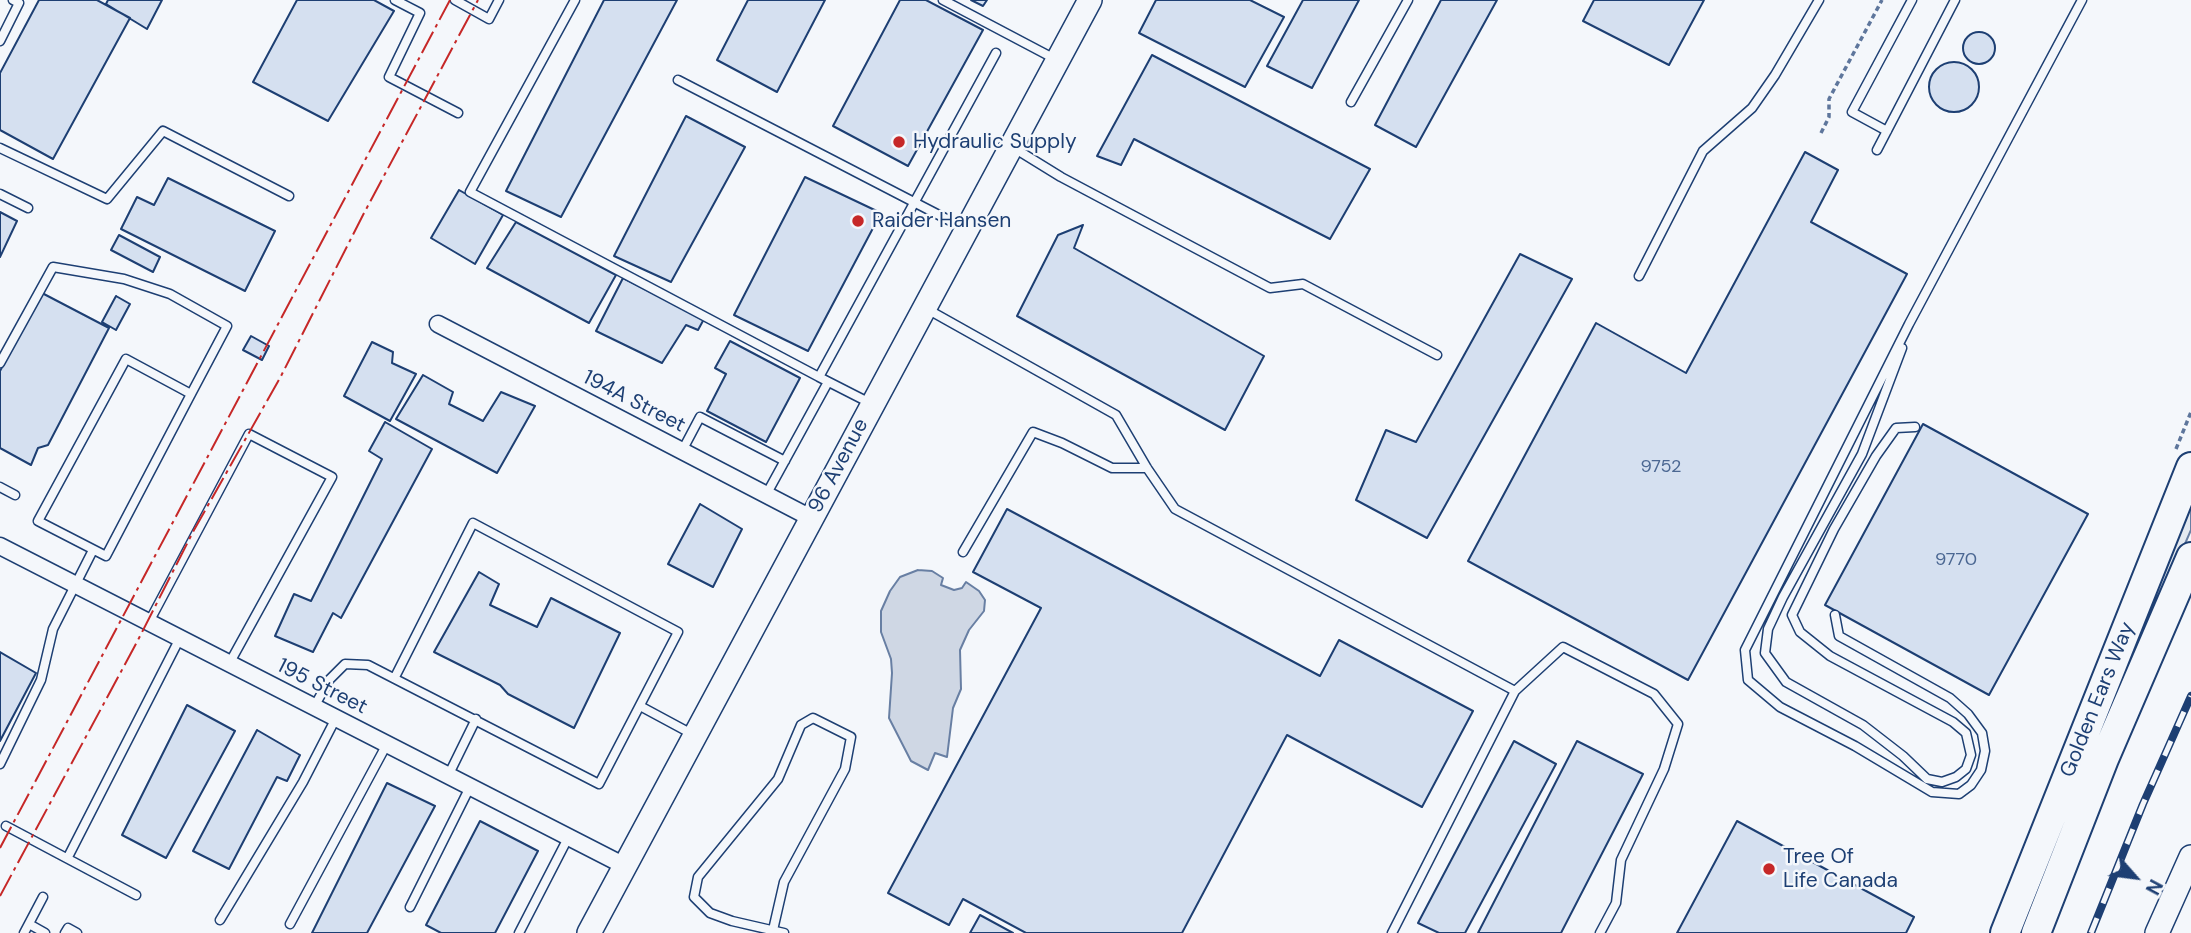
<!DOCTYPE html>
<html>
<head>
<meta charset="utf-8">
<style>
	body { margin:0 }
	#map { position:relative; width:2191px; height:933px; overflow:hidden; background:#f4f7fb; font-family:"DM Sans",sans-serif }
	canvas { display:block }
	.north { position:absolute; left:2100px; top:842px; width:70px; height:70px; -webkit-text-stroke:5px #f4f7fb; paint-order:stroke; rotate:118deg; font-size:19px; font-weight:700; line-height:28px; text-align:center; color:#1d3f73 }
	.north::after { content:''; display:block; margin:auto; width:24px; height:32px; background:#1d3f73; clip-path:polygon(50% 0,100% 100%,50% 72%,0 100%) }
</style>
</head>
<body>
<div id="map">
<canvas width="2191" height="933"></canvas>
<div class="north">N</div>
</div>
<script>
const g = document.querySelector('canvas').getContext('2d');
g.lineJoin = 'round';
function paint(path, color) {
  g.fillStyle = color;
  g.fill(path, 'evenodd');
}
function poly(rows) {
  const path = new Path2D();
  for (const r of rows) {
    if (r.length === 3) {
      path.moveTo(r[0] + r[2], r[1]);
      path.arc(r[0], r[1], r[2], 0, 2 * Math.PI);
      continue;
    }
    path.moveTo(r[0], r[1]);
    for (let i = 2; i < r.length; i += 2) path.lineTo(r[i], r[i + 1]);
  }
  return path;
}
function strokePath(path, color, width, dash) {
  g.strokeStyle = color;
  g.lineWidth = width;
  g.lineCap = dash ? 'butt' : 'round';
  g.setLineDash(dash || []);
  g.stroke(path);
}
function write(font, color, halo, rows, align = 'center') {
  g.font = font + ' "DM Sans",sans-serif';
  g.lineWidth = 5;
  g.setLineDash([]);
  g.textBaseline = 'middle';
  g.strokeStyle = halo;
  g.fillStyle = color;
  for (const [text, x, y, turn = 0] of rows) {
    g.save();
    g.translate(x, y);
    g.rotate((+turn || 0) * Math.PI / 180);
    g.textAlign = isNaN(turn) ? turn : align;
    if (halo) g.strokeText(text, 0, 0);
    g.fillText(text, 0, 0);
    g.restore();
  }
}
const green = poly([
	[2191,497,2191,530,2070,809,2022,933,2018,933,2191,497]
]);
const water = poly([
	[918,570,932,571,943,578,941,585,954,590,962,588,966,582,979,591,985,600,984,611,969,630,960,650,961,689,953,708,947,757,935,753,928,770,911,761,889,718,892,673,891,659,881,632,881,611,890,591,900,577,918,570]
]);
const building = poly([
	[39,0,97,0,130,18,53,159,0,130,0,73,39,0],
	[108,0,162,0,147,29,106,4,108,0],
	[297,0,374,0,394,11,328,121,253,82,297,0],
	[604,0,677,0,561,217,506,191,604,0],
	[748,0,825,0,777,92,717,60,748,0],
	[900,0,926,0,983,30,908,166,833,126,900,0],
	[971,0,987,0,983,6,971,0],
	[1156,0,1250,0,1284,17,1245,87,1139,33,1156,0],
	[1303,0,1359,0,1312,88,1267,66,1303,0],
	[1441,0,1497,0,1416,147,1375,125,1441,0],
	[1594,0,1704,0,1669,65,1583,21,1594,0],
	[1979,48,16],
	[1152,55,1370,169,1330,239,1134,139,1121,165,1097,156,1152,55],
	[1954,87,25],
	[686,116,745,147,671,282,614,256,686,116],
	[1805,152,1838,170,1811,222,1907,274,1688,680,1468,561,1596,323,1686,373,1805,152],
	[805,177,881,213,808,351,734,315,805,177],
	[168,178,275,231,245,291,121,229,137,197,154,205,168,178],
	[459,190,503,215,475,264,431,238,459,190],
	[0,212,17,221,0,257,0,212],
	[516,222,616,275,589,323,487,268,516,222],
	[1083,225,1074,248,1264,356,1225,430,1017,316,1058,235,1083,225],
	[119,235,160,257,153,272,111,250,119,235],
	[1520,254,1572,279,1427,538,1356,500,1386,430,1416,442,1520,254],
	[623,278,704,319,698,330,686,325,662,363,596,331,623,278],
	[42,293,109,328,48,445,38,448,31,465,0,448,0,371,42,293],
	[116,296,130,304,116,330,102,322,116,296],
	[251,336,269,346,262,360,243,350,251,336],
	[730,341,800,378,766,442,707,411,726,374,715,368,730,341],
	[372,342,393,352,392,363,416,374,390,421,344,396,372,342],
	[423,375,453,392,449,404,483,421,501,392,535,406,497,473,396,419,423,375],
	[385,422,432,449,341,618,333,613,313,652,275,636,294,594,311,601,382,459,369,451,385,422],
	[1923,424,2088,514,1989,695,1825,605,1923,424],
	[700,504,742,529,713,587,668,564,700,504],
	[1007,509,1320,676,1339,640,1473,711,1422,807,1287,735,1182,933,1026,933,963,899,949,925,888,893,1041,608,973,572,1007,509],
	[479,572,499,584,490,605,537,627,551,598,620,633,574,728,508,694,500,685,434,652,479,572],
	[0,652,36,673,0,741,0,652],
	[187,705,235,731,166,858,122,835,187,705],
	[257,730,300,755,287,781,277,777,229,869,193,851,257,730],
	[1514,741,1556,764,1465,933,1439,933,1418,923,1514,741],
	[1577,741,1643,774,1561,933,1478,933,1577,741],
	[387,783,435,806,367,933,312,933,387,783],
	[480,821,538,851,495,933,441,933,426,925,480,821],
	[1737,821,1914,917,1906,933,1677,933,1737,821],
	[980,915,1013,933,970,933,980,915]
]);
const path = poly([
	[1821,133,1829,117,1829,99,1882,0],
	[2176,449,2191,412]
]);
const lane = poly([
	[395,0,420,13,389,77,458,113],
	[455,0,489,19,499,0],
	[575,0,470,192,819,377],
	[943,0,1055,59],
	[0,41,19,3,13,0],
	[678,80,964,228],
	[1351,102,1408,0],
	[1887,131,1852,112,1912,0],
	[0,148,107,199,163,131,289,196],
	[1014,148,1061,177,1270,288,1303,284,1437,355],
	[1877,150,1955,0],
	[0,194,28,208],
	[1639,276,1703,151,1752,108,1775,75,1819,0],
	[927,309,1116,415,1147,468,1175,509,1515,691,1563,647,1654,694,1678,724,1664,769,1621,860,1616,903,1600,933],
	[1902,348,1862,454,1783,597,1768,629,1765,653,1786,682,1863,725,1903,756,1927,779,1942,782,1956,777,1966,769,1971,755,1966,733,1953,722,1830,656,1800,632,1792,615,1834,529,1876,456,1896,428,1915,427],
	[0,363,53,267,124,279,170,294,227,326,191,394,106,556,38,521,126,359,191,394],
	[872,404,819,377,996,53],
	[682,451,700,417,785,461],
	[0,487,15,495],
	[766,495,828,382],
	[963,552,1033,432,1062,443,1112,468,1147,468],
	[1835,615,1839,636,1950,698,1968,714,1982,733,1985,751,1981,770,1971,785,1959,794,1932,792,1855,746,1780,707,1748,680,1745,650,1909,324,2082,0],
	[149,622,249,434,332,477,229,664],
	[640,706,692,734],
	[314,707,329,680,345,664,368,665,599,784,678,632,473,523,395,677],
	[0,764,41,680,53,629,93,550],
	[448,776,476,719],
	[6,826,136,895],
	[68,857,180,638],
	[410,907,470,787],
	[220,920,303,782,336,718],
	[29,924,45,933],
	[290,924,387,744],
	[773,930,784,882,845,769,851,737,813,718,801,725,778,779,698,877,694,897,710,913,732,921,784,933],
	[24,933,43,897],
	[65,933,68,928,77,933],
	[519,933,568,838],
	[1392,933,1515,691]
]);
const street = poly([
	[438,324,811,518],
	[0,546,625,866]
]);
const secondary = poly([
	[589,933,1090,0],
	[2157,933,2191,857]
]);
const highway = poly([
	[2005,933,2191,467],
	[2036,933,2104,759,2191,557]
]);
const rail = poly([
	[2091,933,2143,804,2191,696]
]);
const power = poly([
	[0,848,450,0],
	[0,896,137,642,194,530,280,378,363,215,478,0]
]);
const markers = [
	[899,142,7,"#c62828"],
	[858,221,7,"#c62828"],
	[1769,869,7,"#c62828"]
];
const numberNames = [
	["9752",1661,467],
	["9770",1956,560]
];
const poiNames = [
	["Hydraulic Supply",913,142],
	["Raider Hansen",872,221],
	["Tree Of",1783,857],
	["Life Canada",1783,881]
];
const streetNames = [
	["194A Street",634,402,27],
	["96 Avenue",839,466,-62],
	["195 Street",322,687,27],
	["Golden Ears Way",2098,700,-68]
];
paint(green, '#e3e9f0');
strokePath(green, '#687fa3', 2);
paint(water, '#cfd7e4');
strokePath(water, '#687fa3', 2);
paint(building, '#d5e0f0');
strokePath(building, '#1d3f73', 2);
strokePath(lane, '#1d3f73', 11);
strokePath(street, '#1d3f73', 19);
strokePath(secondary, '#1d3f73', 26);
strokePath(highway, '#1d3f73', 32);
strokePath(path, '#5e769c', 3.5, [5, 3.5]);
strokePath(lane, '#f4f7fb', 8);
strokePath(street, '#f4f7fb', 16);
strokePath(secondary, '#f4f7fb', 23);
strokePath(highway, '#f4f7fb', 28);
strokePath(rail, '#1d3f73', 8);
strokePath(rail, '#f4f7fb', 5, [16]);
strokePath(power, '#c62828', 2, [24, 5, 3.5, 5]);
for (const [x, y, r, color] of markers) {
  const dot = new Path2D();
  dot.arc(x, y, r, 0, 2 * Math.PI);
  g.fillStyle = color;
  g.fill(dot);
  strokePath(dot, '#f4f7fb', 2.5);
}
write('18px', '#4b6792', null, numberNames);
write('21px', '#1d3f73', '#f4f7fb', poiNames, 'left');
write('21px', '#1d3f73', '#f4f7fb', streetNames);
</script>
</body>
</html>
